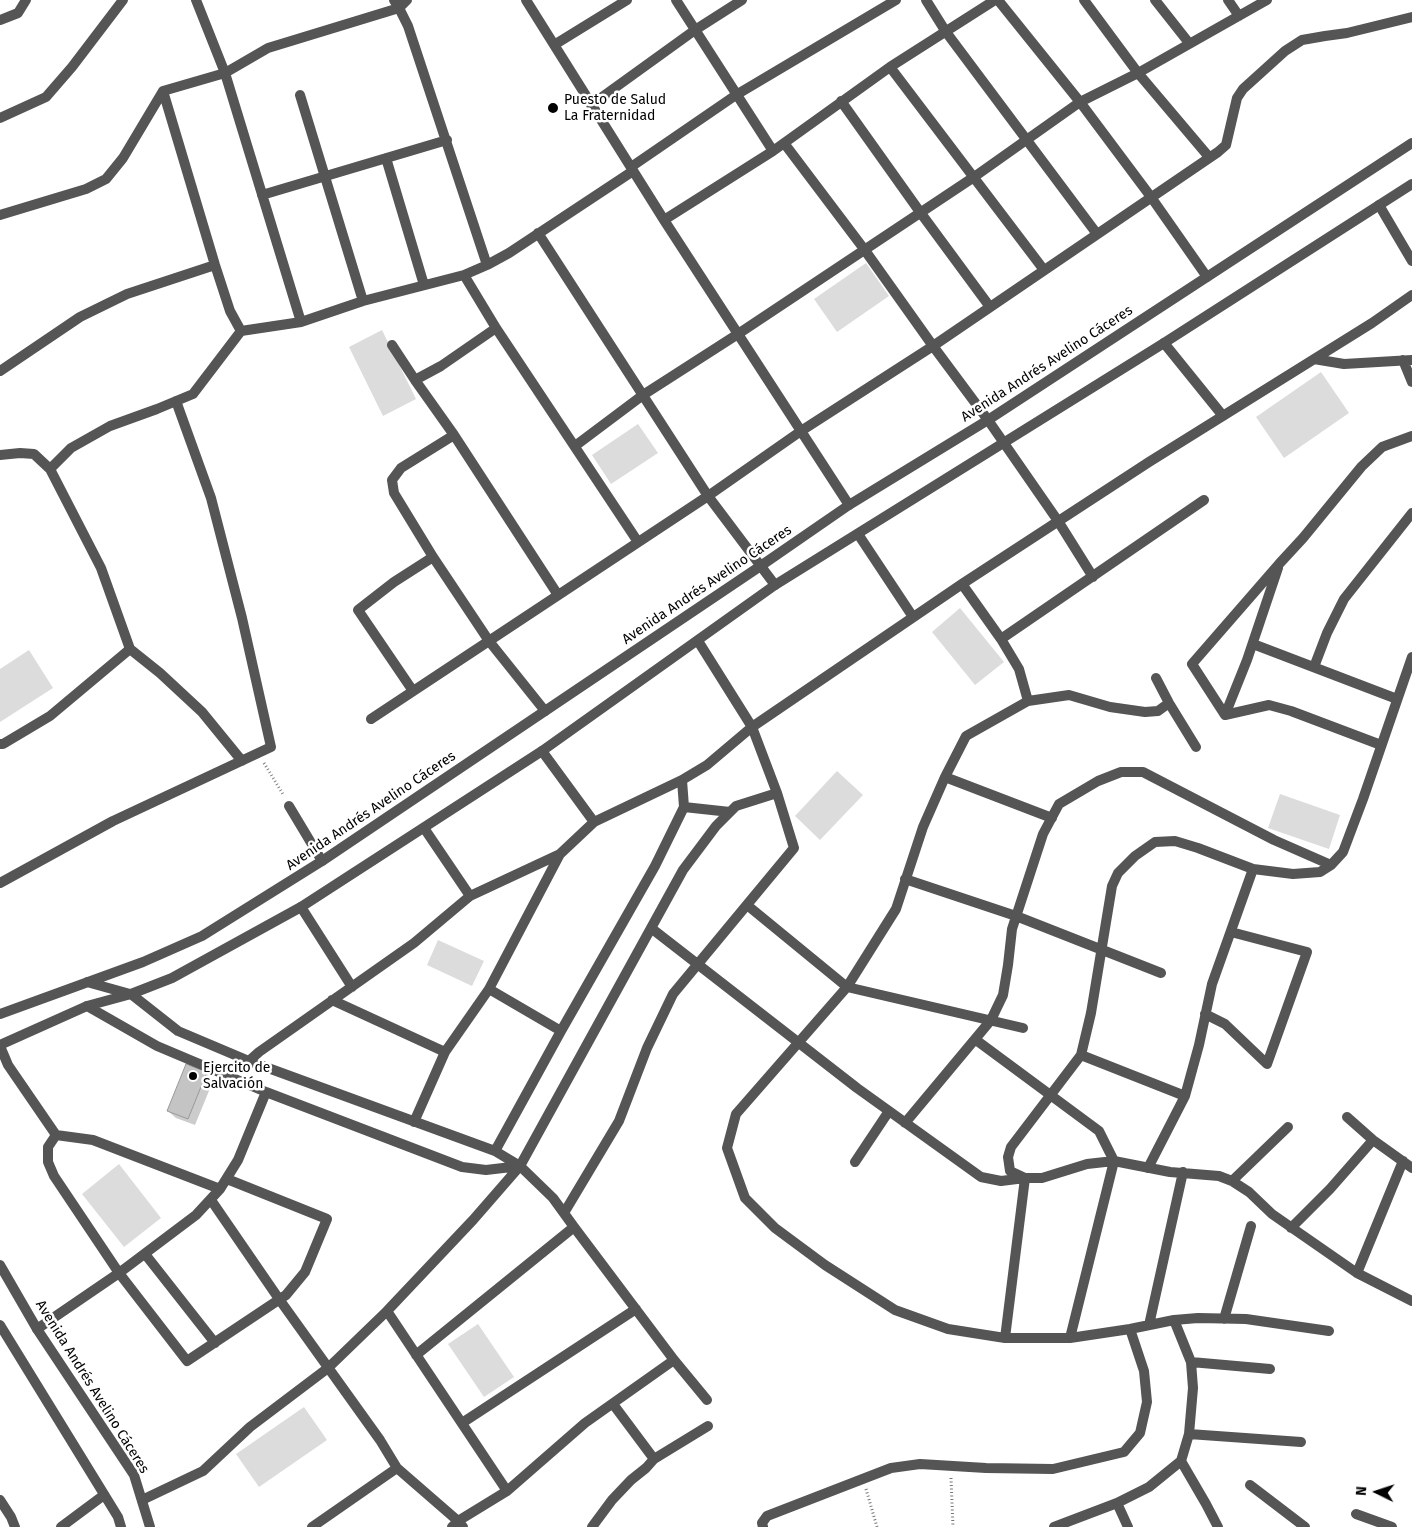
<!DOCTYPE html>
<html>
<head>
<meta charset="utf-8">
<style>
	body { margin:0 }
	#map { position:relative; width:1412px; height:1527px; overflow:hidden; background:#fff; font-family:"Fira Sans",sans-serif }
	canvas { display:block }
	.north { position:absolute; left:1352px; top:1467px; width:50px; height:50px; -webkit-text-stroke:4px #fff; paint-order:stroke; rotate:274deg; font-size:14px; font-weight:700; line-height:20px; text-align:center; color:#000 }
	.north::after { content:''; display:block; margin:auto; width:18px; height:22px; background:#000; clip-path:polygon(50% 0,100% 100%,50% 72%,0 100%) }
</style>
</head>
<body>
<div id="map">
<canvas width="1412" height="1527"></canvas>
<div class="north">N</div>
</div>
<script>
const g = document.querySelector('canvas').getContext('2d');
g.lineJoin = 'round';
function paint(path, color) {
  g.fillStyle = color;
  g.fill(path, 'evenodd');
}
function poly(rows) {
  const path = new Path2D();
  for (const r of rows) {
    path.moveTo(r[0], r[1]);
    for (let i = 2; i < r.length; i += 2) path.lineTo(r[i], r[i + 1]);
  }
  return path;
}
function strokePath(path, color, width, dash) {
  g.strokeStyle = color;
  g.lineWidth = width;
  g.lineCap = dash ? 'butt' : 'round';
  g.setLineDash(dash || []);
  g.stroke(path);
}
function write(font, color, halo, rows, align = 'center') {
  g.font = font + ' "Fira Sans",sans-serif';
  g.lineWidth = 5;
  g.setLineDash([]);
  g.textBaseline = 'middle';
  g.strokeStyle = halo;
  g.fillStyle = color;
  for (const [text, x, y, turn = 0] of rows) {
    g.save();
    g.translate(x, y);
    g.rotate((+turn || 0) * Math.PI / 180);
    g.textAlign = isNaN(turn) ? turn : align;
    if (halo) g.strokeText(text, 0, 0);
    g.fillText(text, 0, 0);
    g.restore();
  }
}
const green = poly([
	[866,263,889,296,837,332,814,299],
	[382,330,416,399,383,416,349,347],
	[1321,372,1349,413,1284,458,1256,417],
	[638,424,658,453,611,484,592,455],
	[960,608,1004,662,975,685,932,632],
	[29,650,53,688,0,722,0,669],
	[837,771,863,795,820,840,795,816],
	[1280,794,1340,815,1329,849,1268,828],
	[438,940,484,961,472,986,427,965],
	[119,1164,161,1218,124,1247,82,1194],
	[478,1324,514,1377,484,1397,448,1344],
	[304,1407,327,1440,259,1487,236,1454]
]);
const shadow = poly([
	[206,1073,213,1081,195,1125,176,1118,168,1111]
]);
const building = poly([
	[186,1064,207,1072,188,1119,167,1111,186,1064]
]);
const path = poly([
	[264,763,284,796],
	[951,1478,953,1527],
	[866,1489,877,1527]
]);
const minor = poly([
	[196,0,225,73,301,322],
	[394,0,399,8,408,26,487,265],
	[526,0,664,220,849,505],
	[676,0,773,151],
	[926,0,946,32,1097,234],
	[998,0,1080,102,1151,197,1207,277],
	[1084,0,1138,73,1209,157],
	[1155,0,1189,43],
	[1228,0,1239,16],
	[0,20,18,13,26,0],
	[554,45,627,0],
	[890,67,1044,270],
	[163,91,215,265,230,311,241,331],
	[300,95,363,301],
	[841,101,920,212,990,307],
	[591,105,695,30,742,0],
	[0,118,46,97,72,67,123,0],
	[784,143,864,249,933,346,988,420,1058,521,1093,577],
	[386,158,424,285],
	[631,167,736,95,896,0],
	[262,195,447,140],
	[1379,205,1412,261],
	[0,215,86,189,106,179,123,158,163,91,225,73,268,48,399,8,407,0],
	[664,220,773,151,890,67,995,0],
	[538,233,708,496,775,585],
	[464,275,496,328,638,542],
	[1164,343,1223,416],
	[392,345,415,380,454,435,558,595],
	[1314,359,1344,364,1412,360],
	[1403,360,1412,382],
	[0,371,80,317,127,294,215,265],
	[415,380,441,366,496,328],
	[454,435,401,468,392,480,394,493,433,557,489,641,545,711],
	[575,446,643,395,738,334,974,177,1080,102,1138,73,1267,0],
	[0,455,20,453,34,454,50,469,101,568,130,649,160,673,202,712,242,761],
	[50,469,71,448,110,426,157,409,193,394,241,331,301,322,363,301,464,275,487,265,509,253,633,171],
	[858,534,913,617],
	[962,584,1001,639,1019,669,1028,701,966,736,945,777,923,827,896,909,847,987,736,1114,727,1148,745,1198,775,1228,825,1265,895,1310,948,1329,1005,1338,1070,1338,1130,1329,1174,1320,1198,1318,1246,1319,1329,1331],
	[1001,639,1204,500],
	[1253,644,1397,699],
	[1412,657,1363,799,1343,852,1331,865,1320,872,1293,874,1253,869,1198,848,1175,841,1155,842,1135,856,1118,873,1112,886,1091,1013,1081,1055,1011,1147,1008,1157,1010,1171,1025,1178,1042,1178,1087,1164,1114,1161,1170,1172,1219,1176,1232,1181,1249,1192,1272,1214,1357,1273,1412,1301],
	[1314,667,1327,633,1344,599,1412,513],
	[1156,678,1169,703,1196,747],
	[413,691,358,610,394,582,433,557],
	[1028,701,1069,695,1110,707,1145,712,1158,711,1169,703],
	[1225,715,1192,664,1279,564,1303,538,1362,466,1382,447,1412,436],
	[1225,715,1269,705,1291,711,1381,745],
	[1225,715,1247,660,1278,568],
	[371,719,708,496,801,431,933,346,1218,152,1226,145,1237,98,1243,89,1285,51,1302,40,1325,36,1347,33,1412,17],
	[0,744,3,744,50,716,130,649],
	[542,751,594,822],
	[945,777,1052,818],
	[289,806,322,861],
	[684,807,730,812],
	[424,828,470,896],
	[905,879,1016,916,1161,973],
	[0,883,113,821,271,747,242,618,211,498,176,401],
	[747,905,847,987,1023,1028],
	[301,907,352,987],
	[651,928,857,1088,981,1177,1001,1181,1025,1178,1005,1338],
	[489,989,561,1031],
	[131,994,178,1031,249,1061,495,1151,520,1166,553,1198,574,1227,674,1360,707,1400],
	[332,1000,445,1052],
	[87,1006,157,1046,266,1092,462,1167,486,1170,520,1166],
	[1205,1014,1225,1024,1267,1064,1307,952,1231,932],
	[976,1040,1099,1131,1114,1161,1070,1338],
	[0,1046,8,1065,56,1135,93,1140,220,1189],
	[1081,1055,1185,1096],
	[249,1061,259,1052,414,943,470,896,560,854,594,822,682,780,707,765,752,727,962,584,1149,462,1372,323,1412,295],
	[1347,1117,1373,1140,1412,1168],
	[414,1122,445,1052,489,989,560,854],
	[905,1123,991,1020,1003,995,1008,965,1012,929,1043,834,1059,804,1098,781,1121,772,1143,772,1274,840,1331,865],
	[56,1135,48,1147,48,1162,54,1176,119,1273,187,1361,286,1295,305,1272,327,1219,227,1179],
	[495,1151,561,1031,655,866,684,807,682,780],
	[855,1162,889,1111],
	[1148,1168,1185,1096,1199,1045,1212,984,1253,869],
	[1232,1181,1288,1127],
	[211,1200,279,1299,380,1440,397,1468,458,1521,463,1527],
	[564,1213,619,1121,647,1048,673,994,794,848,777,793,752,727,698,641],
	[1291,1228,1330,1189,1373,1140],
	[145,1254,215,1343],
	[1357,1273,1403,1161],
	[387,1311,507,1491],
	[1224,1319,1251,1226],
	[1149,1325,1183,1172],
	[37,1329,119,1273,196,1215,220,1189,238,1160,266,1092],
	[416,1355,574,1227],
	[1191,1362,1270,1369],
	[613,1404,654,1459],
	[462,1423,636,1309],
	[1189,1434,1301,1442],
	[1181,1461,1206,1504,1218,1527],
	[1250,1485,1305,1527],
	[0,1500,11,1517,15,1527],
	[142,1500,203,1471,250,1427,328,1368,387,1311,473,1220,520,1166,683,870,716,826,736,806,777,793],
	[1117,1503,1128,1527],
	[1356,1514,1392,1527],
	[61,1527,104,1495],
	[312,1527,397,1468],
	[452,1527,458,1521,507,1491,585,1423,674,1360],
	[592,1527,612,1500,631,1480,646,1468,654,1459,708,1426],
	[763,1527,762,1523,767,1516,891,1468,920,1464,986,1468,1053,1469,1124,1452,1140,1433,1147,1402,1144,1371,1130,1329],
	[1054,1527,1117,1503,1149,1487,1181,1461,1189,1434,1193,1388,1191,1362,1174,1320]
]);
const tertiary = poly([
	[87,982,130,994],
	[0,1014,143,962,202,936,322,861,762,565,849,505,988,420,1412,143],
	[0,1045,87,1006,131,994,172,978,301,907,542,751,775,585,1164,343,1412,184],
	[0,1265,37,1329,134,1475,150,1527],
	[0,1325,118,1517,121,1527]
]);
const markers = [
	[553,108,6,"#000"],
	[193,1076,5,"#000"]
];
const poiNames = [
	["Puesto de Salud",564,100],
	["La Fraternidad",564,116],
	["Ejercito de",203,1068],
	["Salvación",203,1084]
];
const streetNames = [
	["Avenida Andrés Avelino Cáceres",1047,364,-33],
	["Avenida Andrés Avelino Cáceres",707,585,-34],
	["Avenida Andrés Avelino Cáceres",371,811,-34],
	["Avenida Andrés Avelino Cáceres",92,1387,58]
];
paint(green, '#dcdcdc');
paint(shadow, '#0003');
paint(building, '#c4c4c4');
strokePath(building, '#999', 1);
strokePath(path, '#777', 3, [1, 2.5]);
strokePath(minor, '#555', 10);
strokePath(tertiary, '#555', 10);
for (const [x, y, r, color] of markers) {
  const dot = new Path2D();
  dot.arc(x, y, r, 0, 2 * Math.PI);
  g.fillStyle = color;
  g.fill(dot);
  strokePath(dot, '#fff', 2);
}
write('14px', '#000', '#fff', poiNames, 'left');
write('14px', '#000', '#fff', streetNames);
</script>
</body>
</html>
